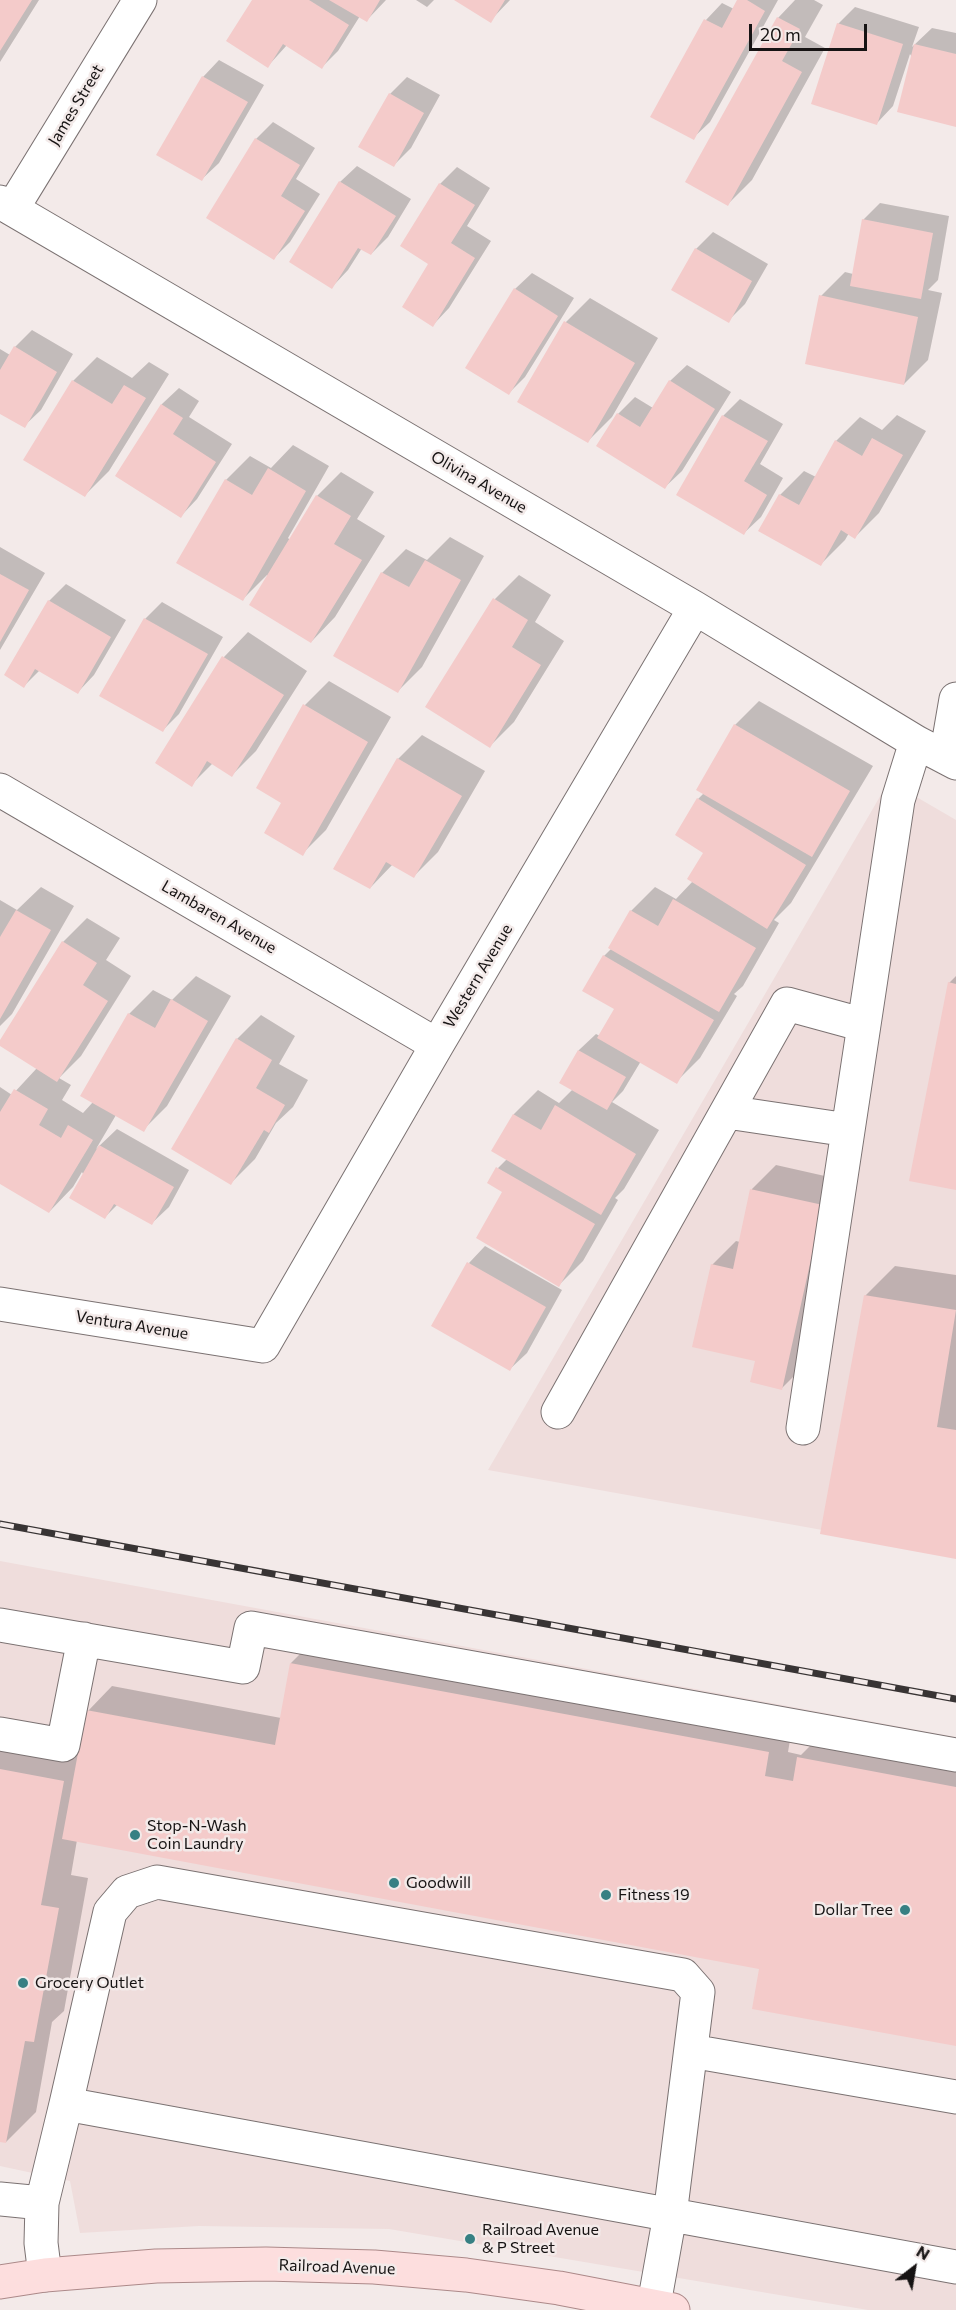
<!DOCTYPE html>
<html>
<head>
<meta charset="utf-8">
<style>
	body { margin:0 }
	#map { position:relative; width:956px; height:2310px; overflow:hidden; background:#f3eae9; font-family:Commissioner,sans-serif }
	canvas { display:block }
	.north { position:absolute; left:884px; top:2238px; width:60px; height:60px; -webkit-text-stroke:4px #f3eae9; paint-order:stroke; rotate:31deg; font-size:16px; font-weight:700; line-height:24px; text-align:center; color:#161313 }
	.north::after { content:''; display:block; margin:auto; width:21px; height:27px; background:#161313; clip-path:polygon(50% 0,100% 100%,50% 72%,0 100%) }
	.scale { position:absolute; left:749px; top:24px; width:118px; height:27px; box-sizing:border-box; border:3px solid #161313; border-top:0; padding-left:8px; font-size:18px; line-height:21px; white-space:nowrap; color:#161313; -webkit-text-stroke:4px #f3eae9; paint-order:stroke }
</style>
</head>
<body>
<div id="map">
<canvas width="956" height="2310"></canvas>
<div class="north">N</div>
<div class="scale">20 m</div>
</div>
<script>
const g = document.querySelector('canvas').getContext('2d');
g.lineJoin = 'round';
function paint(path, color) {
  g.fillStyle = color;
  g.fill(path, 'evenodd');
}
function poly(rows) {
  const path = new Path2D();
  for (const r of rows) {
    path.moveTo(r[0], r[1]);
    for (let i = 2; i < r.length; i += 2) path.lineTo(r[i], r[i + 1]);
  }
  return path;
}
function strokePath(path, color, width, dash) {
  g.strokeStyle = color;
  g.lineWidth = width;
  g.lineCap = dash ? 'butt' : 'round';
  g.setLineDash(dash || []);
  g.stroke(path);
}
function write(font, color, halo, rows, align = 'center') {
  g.font = font + ' Commissioner,sans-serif';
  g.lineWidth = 5;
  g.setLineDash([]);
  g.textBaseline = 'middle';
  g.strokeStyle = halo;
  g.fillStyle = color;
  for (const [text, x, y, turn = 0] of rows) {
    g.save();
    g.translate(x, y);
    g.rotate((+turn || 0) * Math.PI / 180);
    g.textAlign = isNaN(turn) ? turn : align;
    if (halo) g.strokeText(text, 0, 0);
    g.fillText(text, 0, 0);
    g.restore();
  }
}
const built = poly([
	[889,781,956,820,956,1554,488,1470],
	[0,1561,956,1737,956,2310,868,2310,389,2229,199,2226,80,2233,70,2181,0,2166]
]);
const shadow = poly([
	[0,0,39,0,0,62],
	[254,0,386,0,367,20,360,16,338,51,322,67,287,45,268,66],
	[416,0,434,0,427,7],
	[456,0,510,0,490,21],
	[739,0,778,0,710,122,693,138,652,116,706,20,722,3,734,9],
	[795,0,814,0,823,5,805,37,825,48,752,180,728,204,778,18],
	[855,7,919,27,912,47,932,28,956,33,956,125,910,54,893,106,877,123,838,24],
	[219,60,264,85,219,163,202,179,203,77],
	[407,77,440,95,411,148,394,165,390,94],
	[273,122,315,148,296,179,320,194,290,242,274,258,256,139],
	[357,166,411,199,388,237,371,254,362,248,348,270,332,287,340,182],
	[457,167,490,188,467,226,491,241,449,308,433,325,430,264,440,184],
	[880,203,949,216,938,280,928,290,942,293,928,360,904,384,821,296,845,272,853,274,863,220],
	[713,232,768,264,745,304,728,321,696,249],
	[532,273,574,298,525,377,509,393,515,289],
	[590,298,658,338,612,417,588,441,519,401,566,322],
	[32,330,73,354,41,410,24,426,0,412,0,349,10,355,15,347],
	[97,357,132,378,149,362,169,374,109,471,85,495,73,381],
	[687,365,731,392,682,471,665,487,618,414,635,397,653,408,670,381],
	[179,388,199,401,189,417,232,444,197,499,181,516,117,476,162,404],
	[740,399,783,424,760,464,783,478,761,517,744,533,678,494,723,416],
	[897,415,926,431,879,513,855,537,849,533,845,540,821,564,760,530,780,495,804,471,816,477,836,441,860,417,882,430],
	[293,445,329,466,288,538,290,540,317,496,341,472,374,492,357,519,385,536,335,617,311,642,267,575,242,600,226,480,250,456,271,468],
	[450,537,484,556,422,667,398,691,382,573,406,549,427,560],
	[0,547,45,573,0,650],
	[519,575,551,595,535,622,564,641,514,722,490,746,427,707,495,599],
	[66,584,126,620,94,675,78,692,40,670,24,686,49,601],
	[162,602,223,637,179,714,163,730,101,695,145,619],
	[248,632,307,671,256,751,232,775,213,763,191,785,157,762,224,657],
	[329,681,391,717,326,830,302,854,283,803,305,705],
	[759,701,873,766,791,903,774,920,779,923,743,986,734,994,737,996,700,1058,676,1082,641,1061,623,1091,612,1102,659,1130,624,1189,615,1198,618,1200,583,1261,559,1285,504,1192,498,1168,507,1159,493,1151,514,1114,538,1090,559,1103,573,1089,561,1082,579,1050,596,1034,600,1036,616,1009,604,956,612,948,631,911,655,887,676,899,693,881,705,852,698,799,704,793,735,725],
	[422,735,485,771,438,852,414,876,393,864,370,888,398,759],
	[41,887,74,906,12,1014,0,1026,0,900,17,910],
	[87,918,120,938,106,960,131,976,81,1056,59,1078,71,1085,62,1100,83,1113,93,1102,129,1014,153,990,172,1000,196,976,231,996,167,1106,143,1130,116,1115,96,1149,117,1129,189,1170,169,1207,152,1223,118,1204,105,1217,82,1172,73,1187,49,1212,0,1182,0,1087,12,1095,37,1068,0,1043,63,942],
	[956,976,956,1188,949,983],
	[261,1015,295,1036,279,1064,308,1080,293,1107,276,1123,255,1159,231,1183,237,1039],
	[776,1165,847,1181,806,1364,782,1388,756,1360,712,1265,736,1241,740,1242,752,1189],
	[485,1246,562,1290,527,1353,510,1369,469,1263],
	[895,1266,956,1275,956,1557,865,1296],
	[315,1639,792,1728,788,1752,801,1755,822,1734,956,1759,956,2045,761,1968,77,1840,71,1875,88,1878,64,2011,52,2022,36,2112,6,2142,0,2141,0,1734,81,1749,88,1711,112,1686,281,1718,291,1663]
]);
const building = poly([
	[0,0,32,0,0,51],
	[252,0,309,0,349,25,322,69,283,44,268,68,226,41],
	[329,0,380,0,367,22],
	[454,0,505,0,491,23],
	[737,0,747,0,765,11,694,140,650,117,704,19,722,28],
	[777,17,800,29,782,61,802,72,728,206,685,182],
	[837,23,903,44,877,125,811,104],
	[914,44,956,54,956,127,897,112],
	[202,76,248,102,202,181,156,155],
	[389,93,424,113,394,167,358,147],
	[255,138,300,165,281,196,305,211,274,260,206,218],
	[339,181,396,216,371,255,358,248,332,289,289,262],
	[439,183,475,205,451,243,475,258,433,327,402,307,428,264,400,246],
	[862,219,933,233,921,299,850,286],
	[695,248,752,281,729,323,671,290],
	[514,288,558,316,509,395,465,368],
	[819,295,918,317,904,385,805,364],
	[564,321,635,363,588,443,517,402],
	[14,346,57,372,25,428,0,414,0,370],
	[72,380,112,404,124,385,146,398,85,497,23,460],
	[669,380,715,409,665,489,596,446,617,413,640,427],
	[161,404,183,418,173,434,216,462,181,518,115,476],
	[722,415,768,441,744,481,767,495,744,535,676,495],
	[872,438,903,455,855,539,841,530,821,566,758,531,779,494,799,505,835,440,862,456],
	[268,468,306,491,243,601,176,563,225,479,252,495],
	[316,495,351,516,334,544,362,560,311,643,249,605],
	[425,560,461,580,398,693,333,656,381,572,409,587],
	[0,574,29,590,0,642],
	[493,598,528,620,512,647,541,665,490,748,425,707],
	[48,600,111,637,78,694,35,669,24,688,4,675],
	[144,618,208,654,163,732,99,696],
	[222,656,284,695,232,777,207,761,192,787,155,763],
	[303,704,368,742,303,856,264,833,281,803,256,788],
	[734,724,850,791,812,857,696,790],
	[397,758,462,796,414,878,386,862,370,889,333,869],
	[697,798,806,865,767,929,687,879,703,853,675,835],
	[673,899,756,948,719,1012,608,948,630,910,658,926],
	[16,910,51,930,0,1019,0,937],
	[62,941,97,963,83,985,108,1001,57,1082,0,1046,0,1040],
	[603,955,714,1020,677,1084,597,1038,614,1009,582,991],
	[948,982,956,984,956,1190,909,1181],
	[171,999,208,1021,144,1132,80,1096,128,1013,155,1028],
	[236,1038,272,1060,256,1088,285,1105,269,1133,264,1130,231,1185,171,1149],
	[578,1050,626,1077,607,1110,559,1083],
	[14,1089,48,1109,39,1125,61,1138,68,1125,93,1140,49,1213,0,1184,0,1112],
	[555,1105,636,1154,601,1215,491,1151,513,1114,541,1130],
	[99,1145,174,1187,152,1225,114,1204,105,1219,69,1198],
	[496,1167,595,1224,559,1287,476,1238,502,1192,487,1183],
	[750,1189,823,1205,782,1390,750,1382,755,1361,692,1347,711,1264,733,1269],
	[467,1262,546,1307,510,1371,431,1326],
	[864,1295,956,1310,937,1427,956,1430,956,1559,820,1534],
	[290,1663,769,1752,765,1776,793,1781,797,1757,956,1787,956,2046,752,2009,759,1969,62,1839,86,1710,275,1745],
	[0,1769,64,1781,41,1905,59,1908,34,2042,25,2041,6,2143,0,2142]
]);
const minor = poly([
	[0,202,695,608,916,742,956,763],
	[12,209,140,0],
	[946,757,956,699],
	[0,790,437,1045],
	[727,1112,848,1130],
	[0,1304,263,1346,437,1045,695,608],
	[558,1412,787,1004,864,1025],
	[803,1428,898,800,916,742],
	[0,1625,243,1667,251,1628,956,1755],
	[0,1734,63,1745,84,1639],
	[691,2051,956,2097],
	[66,2104,110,1912,127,1892,157,1882,683,1975,698,1992,670,2215,653,2310],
	[0,2199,42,2203],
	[45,2275,41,2243,42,2203,66,2104,956,2267]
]);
const major = poly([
	[0,2282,45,2275,156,2266,266,2264,374,2267,466,2275,559,2288,673,2310]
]);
const rail = poly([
	[0,1524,956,1699]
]);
const markers = [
	[135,1835,6,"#378083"],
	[394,1883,6,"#378083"],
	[606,1895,6,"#378083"],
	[905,1910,6,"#378083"],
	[23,1983,6,"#378083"],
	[470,2239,6,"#378083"]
];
const streetNames = [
	["James Street",76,105,-59],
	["Olivina Avenue",479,482,30],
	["Lambaren Avenue",219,917,30],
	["Western Avenue",478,976,-59],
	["Ventura Avenue",132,1325,9],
	["Railroad Avenue",337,2267,2]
];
const poiNames = [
	["Stop-N-Wash",147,1826],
	["Coin Laundry",147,1844],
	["Goodwill",406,1883],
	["Fitness 19",618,1895],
	["Dollar Tree",893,1910,"right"],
	["Grocery Outlet",35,1983],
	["Railroad Avenue",482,2230],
	["& P Street",482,2248]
];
paint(built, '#efdddc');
paint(shadow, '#0003');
paint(building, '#f4cbca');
strokePath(minor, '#7b7272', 35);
strokePath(major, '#ac8989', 35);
strokePath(minor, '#fff', 33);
strokePath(major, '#fddede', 33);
strokePath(rail, '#383434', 7);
strokePath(rail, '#f3eae9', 4.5, [14]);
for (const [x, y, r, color] of markers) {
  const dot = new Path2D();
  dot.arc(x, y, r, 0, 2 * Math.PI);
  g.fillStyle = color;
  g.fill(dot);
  strokePath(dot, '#f3eae9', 2);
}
write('16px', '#161313', '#f3eae9', streetNames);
write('16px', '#161313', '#f3eae9', poiNames, 'left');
</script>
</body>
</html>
